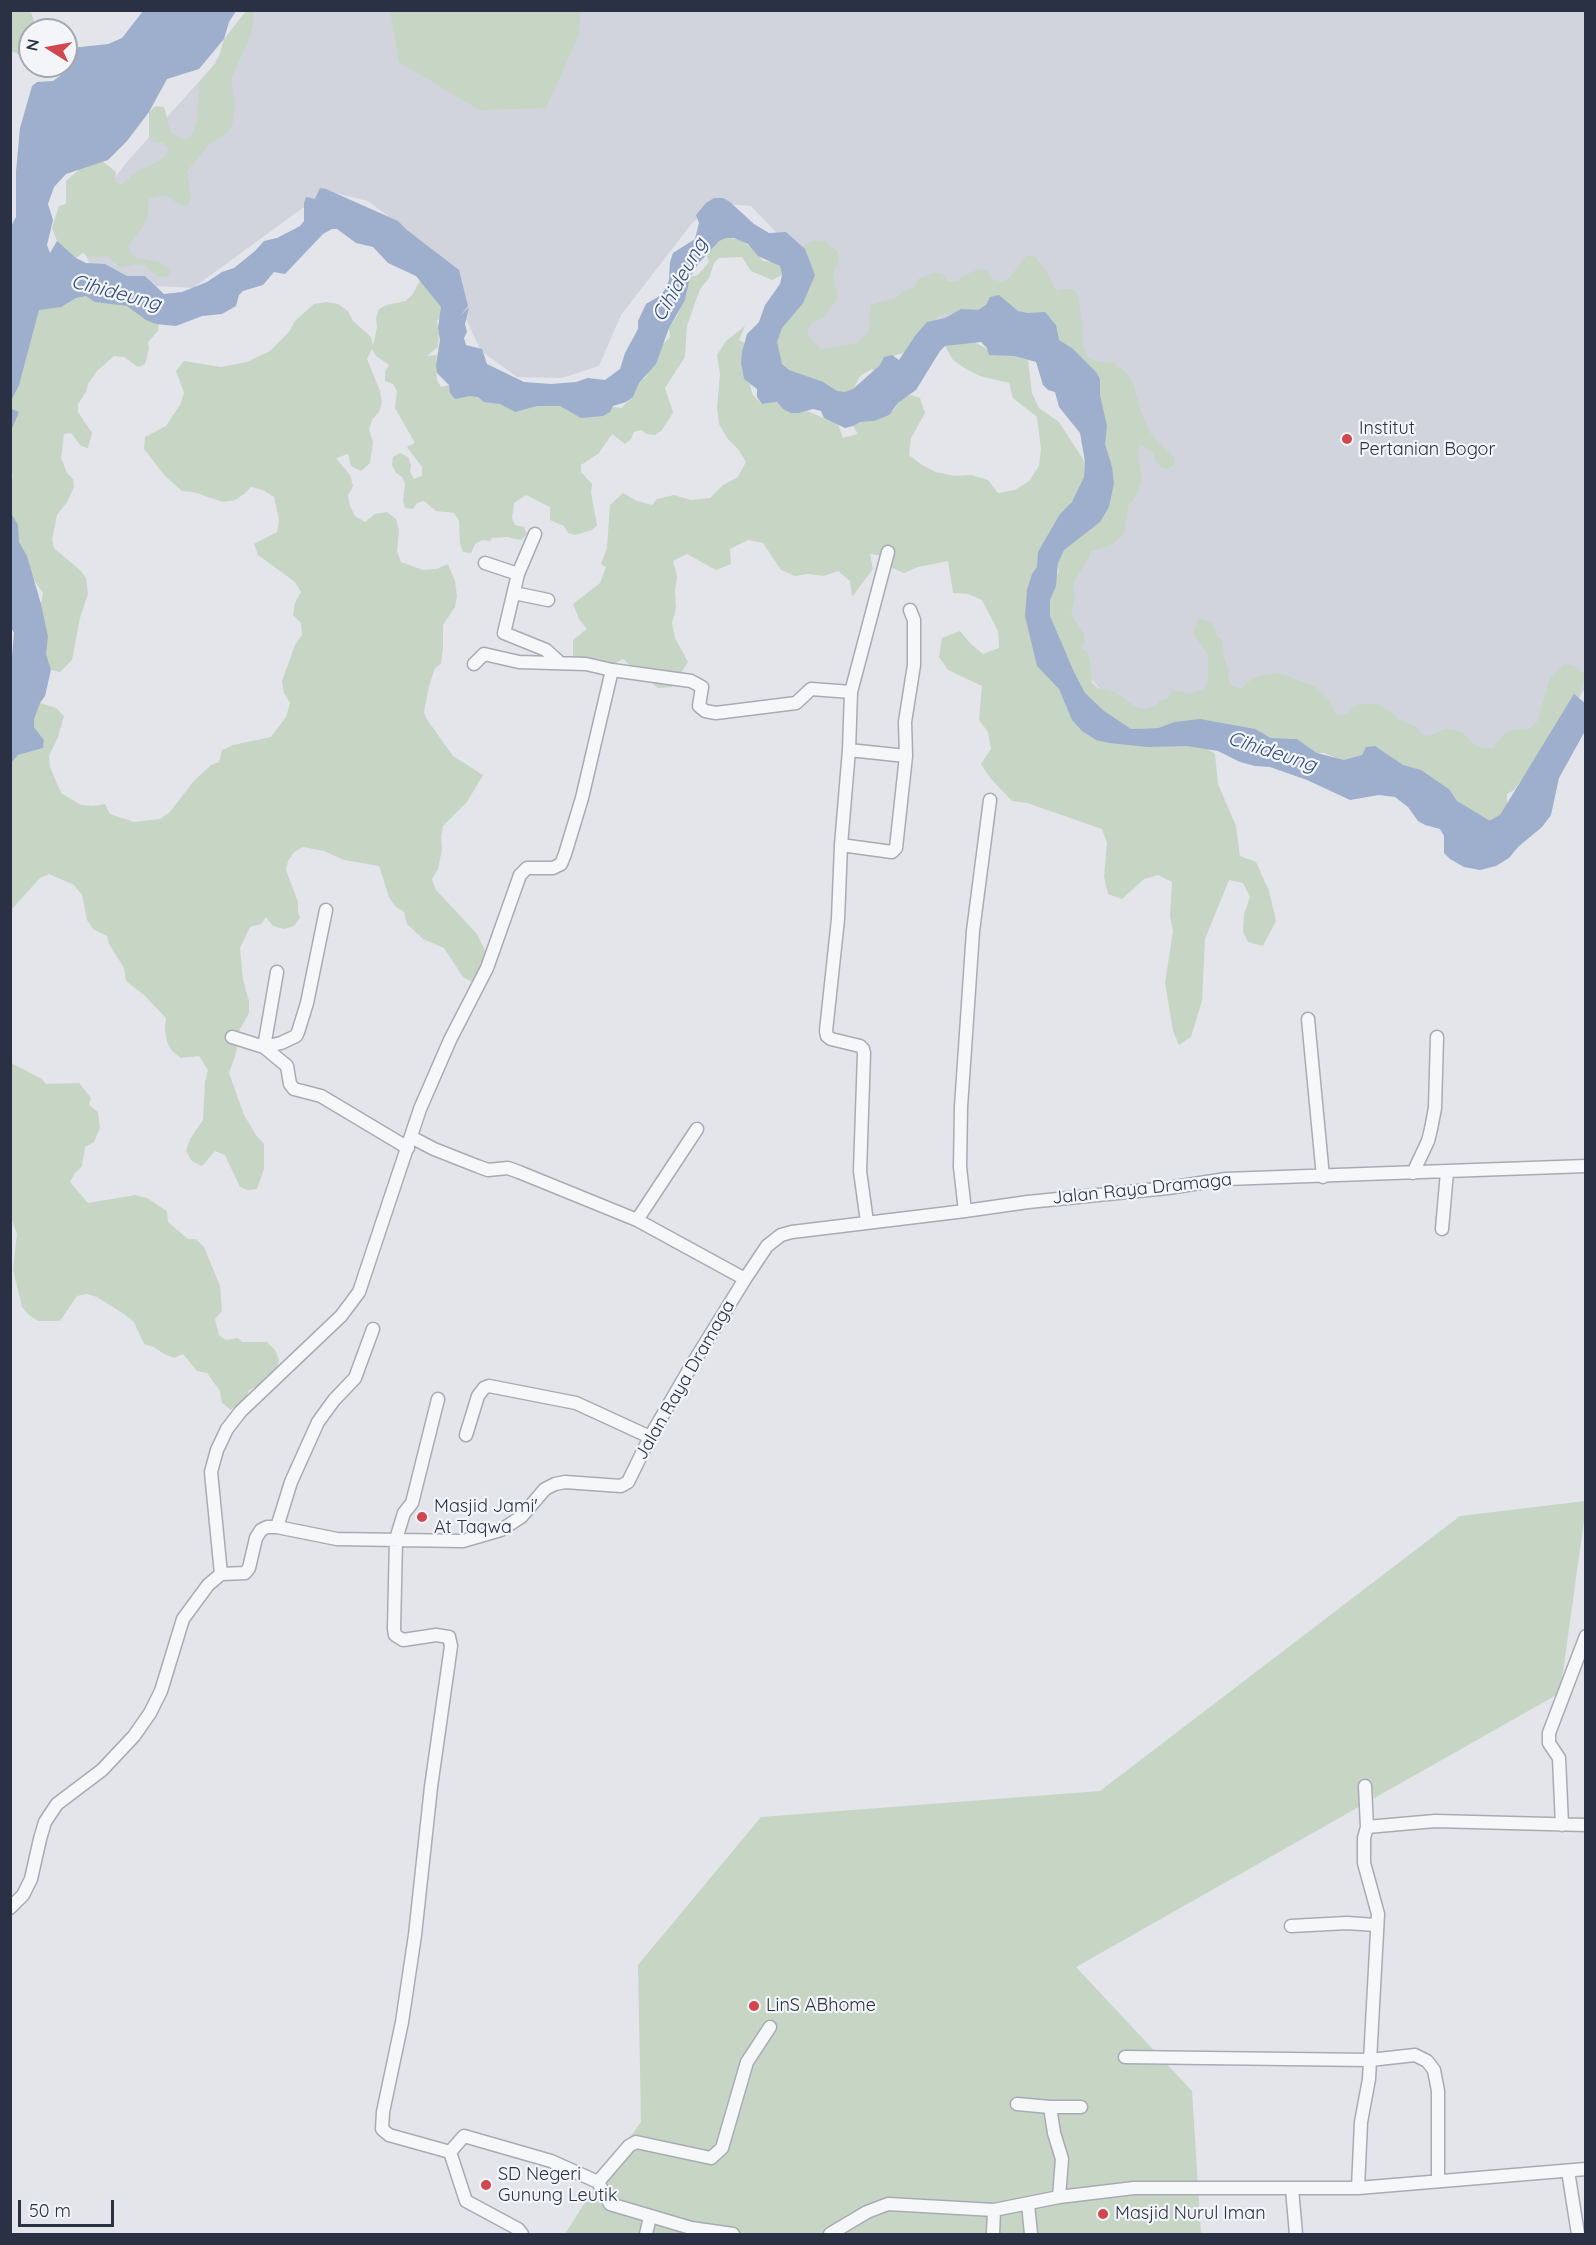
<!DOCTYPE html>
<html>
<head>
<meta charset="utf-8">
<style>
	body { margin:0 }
	#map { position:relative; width:1596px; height:2245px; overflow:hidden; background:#e3e5eb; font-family:Quicksand,sans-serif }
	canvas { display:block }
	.frame { position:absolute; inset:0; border:12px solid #2a3144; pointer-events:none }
	.north { position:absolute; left:18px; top:18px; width:60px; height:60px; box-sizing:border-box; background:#f3f5f8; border:2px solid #a3a7b0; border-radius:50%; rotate:281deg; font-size:16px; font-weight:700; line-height:24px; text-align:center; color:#2a3144 }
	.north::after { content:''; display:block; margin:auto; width:21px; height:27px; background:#d2464e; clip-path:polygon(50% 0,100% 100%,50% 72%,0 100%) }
	.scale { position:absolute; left:18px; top:2200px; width:96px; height:27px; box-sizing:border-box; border:3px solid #2a3144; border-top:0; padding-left:8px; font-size:18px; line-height:21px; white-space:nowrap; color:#2a3144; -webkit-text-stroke:4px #f3f5f8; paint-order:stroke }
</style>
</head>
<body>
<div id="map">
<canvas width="1596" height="2245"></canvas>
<div class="frame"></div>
<div class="north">N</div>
<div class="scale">50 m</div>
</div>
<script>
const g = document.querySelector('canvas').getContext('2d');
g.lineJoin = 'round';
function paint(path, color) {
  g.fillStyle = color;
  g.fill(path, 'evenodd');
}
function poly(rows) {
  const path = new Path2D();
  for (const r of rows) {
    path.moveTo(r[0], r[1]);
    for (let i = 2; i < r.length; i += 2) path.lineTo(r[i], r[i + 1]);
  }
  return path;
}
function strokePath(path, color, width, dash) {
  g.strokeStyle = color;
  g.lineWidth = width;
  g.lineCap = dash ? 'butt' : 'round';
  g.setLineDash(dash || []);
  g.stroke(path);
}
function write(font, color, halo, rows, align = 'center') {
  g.font = font + ' Quicksand,sans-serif';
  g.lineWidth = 4.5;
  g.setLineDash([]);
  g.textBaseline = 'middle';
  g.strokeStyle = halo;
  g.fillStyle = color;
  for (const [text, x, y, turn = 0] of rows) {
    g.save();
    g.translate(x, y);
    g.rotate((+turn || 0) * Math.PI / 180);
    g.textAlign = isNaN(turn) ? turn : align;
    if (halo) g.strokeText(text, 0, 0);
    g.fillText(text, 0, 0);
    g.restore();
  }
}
const built = poly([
	[246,11,1585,11,1585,688,1546,759,1123,713,1073,660,1060,593,1071,557,1120,529,1064,316,907,331,877,366,846,382,786,356,818,276,751,206,723,204,693,222,621,315,599,366,562,378,517,377,481,351,434,251,368,201,326,191,193,288,139,285,89,263,77,229,126,163,212,67]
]);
const green = poly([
	[10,11,30,11,32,14,36,30,30,30,30,59,11,51],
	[246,11,253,12,254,21,250,37,231,79,235,104,233,122,230,130,209,145,187,171,191,196,188,205,180,205,166,195,149,199,148,215,145,224,129,245,131,253,137,258,159,262,172,271,166,277,157,276,144,265,136,264,120,268,107,256,90,258,83,253,76,258,61,251,52,228,59,206,66,204,66,181,82,167,84,159,96,156,116,172,115,181,121,185,137,171,159,161,166,156,169,149,163,143,154,142,149,136,149,112,156,106,164,107,171,133,185,140,191,136,197,122,199,83,218,61,224,39],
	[390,11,580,11,579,35,546,108,479,110,399,62],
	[711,235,741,240,753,249,763,261,773,262,780,266,782,275,772,280,751,271,742,257,719,258,714,263,709,278,700,289,687,326,685,357,665,388,673,412,670,418,661,431,655,435,647,434,641,430,634,432,631,439,625,444,612,434,599,453,581,465,581,472,592,484,591,493,597,525,592,530,575,535,568,533,564,526,550,520,550,507,526,495,514,503,512,518,515,525,524,527,527,534,521,540,507,537,492,538,490,541,482,540,475,544,471,553,463,552,460,544,459,521,454,513,436,511,424,501,417,503,413,509,405,508,403,501,405,484,402,477,396,473,392,465,393,457,400,453,408,457,411,465,410,472,414,479,422,476,422,467,407,447,415,443,395,408,397,391,393,384,385,381,385,372,389,365,376,356,372,349,367,359,380,391,382,402,379,412,372,420,369,430,373,442,370,463,361,471,351,466,348,454,336,458,350,475,353,486,348,495,350,506,355,516,365,522,375,514,387,512,396,519,399,530,397,551,401,562,423,570,436,569,448,564,455,581,457,596,455,607,443,625,443,648,441,664,435,668,429,686,424,712,426,718,453,756,483,775,467,802,443,826,441,837,442,849,438,869,432,879,436,890,477,934,487,955,473,982,463,977,444,948,423,939,407,924,404,912,395,906,389,897,379,866,344,860,324,851,303,847,294,852,288,861,286,870,298,902,298,913,300,918,294,926,284,929,273,926,266,917,261,924,250,927,240,948,243,980,249,1001,249,1013,239,1031,236,1053,229,1073,244,1115,256,1135,264,1144,264,1169,257,1189,247,1190,240,1187,225,1155,215,1151,202,1166,192,1161,186,1151,190,1139,203,1120,205,1082,208,1070,199,1056,181,1058,172,1051,167,1042,165,1030,166,1018,144,995,126,981,124,968,109,944,107,936,93,929,87,920,82,895,74,885,49,874,40,878,11,910,11,757,43,748,44,740,34,727,34,719,29,709,40,703,56,708,64,716,58,737,49,756,50,767,61,793,81,805,93,806,105,804,110,814,134,822,160,819,170,812,193,782,211,765,219,762,222,750,233,745,271,737,286,717,290,703,284,693,282,681,295,645,302,635,301,623,293,615,295,603,301,592,295,582,258,555,254,544,277,532,279,520,274,497,263,490,251,487,244,494,235,500,223,502,193,492,182,491,165,476,144,449,145,437,166,426,180,405,184,393,176,371,184,361,221,367,247,362,270,351,289,332,295,321,314,304,327,302,338,304,348,311,353,321,371,337,373,346,377,327,376,318,379,309,387,305,405,301,412,295,421,279,441,307,441,316,437,321,439,334,438,347,427,356,437,355,436,365,437,380,441,387,449,385,621,408,633,397,638,383,646,377,658,349,670,337,669,328,678,314,690,277,698,275,709,262,706,254],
	[816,240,824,241,838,251,839,259,833,274,838,298,824,317,811,324,807,330,810,338,821,349,857,343,869,331,870,305,896,298,902,292,915,287,918,279,934,273,942,274,948,281,957,282,963,276,979,269,988,271,991,279,1002,282,1010,277,1027,255,1035,257,1046,270,1056,291,1065,289,1073,289,1078,296,1083,327,1082,344,1088,358,1096,361,1113,363,1126,372,1134,386,1141,412,1151,434,1174,457,1175,465,1168,469,1161,467,1155,461,1153,453,1140,444,1138,459,1142,479,1137,494,1133,501,1129,503,1125,529,1122,536,1110,546,1091,551,1089,558,1073,583,1075,599,1071,615,1084,634,1085,642,1080,648,1087,652,1090,660,1092,683,1098,688,1115,692,1136,707,1145,709,1156,706,1161,700,1167,699,1171,691,1180,691,1188,694,1204,689,1208,682,1208,654,1193,634,1198,618,1209,621,1215,627,1216,635,1222,640,1224,657,1229,672,1228,679,1232,686,1241,689,1253,678,1263,675,1276,673,1285,675,1316,687,1328,699,1336,714,1345,715,1353,707,1361,704,1379,704,1400,720,1417,727,1421,734,1429,736,1446,729,1455,730,1463,733,1475,745,1484,748,1493,748,1504,734,1512,730,1530,728,1537,722,1550,678,1564,664,1573,665,1585,675,1576,705,1514,790,1507,794,1507,815,1485,823,1474,821,1468,817,1450,790,1364,765,1341,764,1336,758,1325,753,1317,753,1297,739,1271,738,1264,734,1174,722,1158,728,1131,729,1126,732,1077,688,1044,609,1059,571,1056,555,1061,548,1088,531,1109,507,1056,333,1056,325,1045,312,1025,316,1005,301,978,310,970,310,960,315,940,314,904,353,888,357,882,370,874,371,872,369,860,376,849,398,793,377,782,364,771,340,801,249,807,243],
	[74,292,123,303,159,323,158,331,148,342,149,349,145,364,138,367,124,357,114,356,97,371,88,384,86,392,78,404,78,412,92,433,88,448,81,446,71,433,64,434,61,458,67,473,73,479,74,487,67,502,57,515,52,539,54,548,81,571,86,578,88,594,80,618,72,660,60,672,51,670,45,665,41,604,43,593,34,580,26,576,11,530,10,484,13,475,10,470,11,401,31,320,43,305],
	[745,326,739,340,745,343,741,363,744,379,750,384,752,394,762,404,777,402,783,409,799,413,807,411,838,424,843,438,858,434,853,426,859,422,874,421,894,410,898,403,904,398,911,395,920,398,925,413,911,438,909,455,922,465,936,472,954,476,971,475,988,480,998,493,1015,490,1029,481,1039,466,1041,449,1037,417,1013,398,1009,383,980,376,966,369,953,360,945,346,974,342,999,355,1014,356,1028,360,1032,393,1039,408,1059,422,1085,462,1084,492,1041,553,1059,689,1082,731,1202,745,1215,754,1218,784,1236,826,1240,856,1256,862,1269,891,1276,921,1263,946,1248,942,1243,931,1244,914,1250,897,1243,883,1229,880,1205,939,1202,1001,1191,1037,1179,1045,1173,1031,1165,983,1173,931,1170,916,1172,882,1158,875,1144,879,1122,899,1108,894,1104,877,1107,843,1102,829,1027,803,1012,801,991,779,981,764,991,749,988,732,979,720,982,686,948,670,939,657,942,638,960,631,970,643,983,654,999,648,998,631,982,600,968,594,953,593,948,561,918,567,904,573,890,567,884,556,870,554,873,569,852,597,850,581,838,571,824,576,808,574,795,576,781,570,763,543,748,540,730,549,731,564,716,570,687,554,673,561,677,576,675,592,676,608,672,623,675,638,688,662,672,687,658,688,623,659,599,673,585,667,573,657,573,640,587,629,579,619,573,604,600,583,606,567,601,564,607,548,610,505,623,493,637,501,652,505,657,499,674,495,691,500,710,498,723,485,738,477,746,462,738,449,727,438,719,424,717,408,720,374,717,355,726,341],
	[11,1063,42,1079,46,1084,79,1083,91,1098,89,1105,98,1112,100,1128,94,1142,85,1147,82,1166,75,1173,70,1182,88,1203,135,1195,147,1198,167,1211,168,1222,188,1239,196,1239,204,1247,220,1286,222,1311,215,1319,219,1335,226,1340,238,1338,242,1342,267,1342,275,1350,279,1360,276,1371,266,1376,259,1385,249,1390,241,1410,233,1408,231,1410,222,1403,220,1391,207,1373,197,1371,183,1354,174,1358,164,1354,154,1347,144,1344,134,1322,124,1314,97,1297,87,1294,77,1296,60,1321,38,1321,29,1315,22,1307,13,1270,17,1234,11,1217],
	[1585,1501,1585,1514,1560,1693,1076,1967,1192,2091,1201,2234,565,2234,598,2182,641,2122,638,1965,761,1817,1100,1791,1460,1516]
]);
const water = poly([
	[143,11,236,11,229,22,224,39,199,69,167,79,149,112,127,141,108,160,66,174,54,187,48,204,53,220,47,245,50,253,57,241,76,258,86,263,105,264,127,276,145,276,164,294,182,292,207,282,222,272,234,268,255,251,264,241,277,238,300,226,304,221,304,203,306,197,315,199,320,188,326,189,398,221,407,230,459,270,468,306,460,316,469,307,465,324,467,332,464,338,466,345,482,349,487,364,524,382,551,384,576,382,588,378,605,380,620,369,625,353,638,329,638,321,646,304,661,295,666,288,669,280,670,262,673,253,695,239,699,223,696,215,706,203,714,198,723,198,730,202,754,224,769,233,786,232,805,249,815,275,803,303,782,328,777,342,782,364,789,370,823,382,837,391,845,392,853,389,880,365,884,357,892,355,899,360,915,336,927,322,945,318,961,309,978,310,986,305,990,297,999,295,1018,311,1027,313,1045,312,1056,325,1059,340,1073,349,1096,372,1100,379,1100,395,1107,426,1105,444,1112,467,1114,483,1109,507,1100,522,1064,550,1058,563,1056,586,1050,600,1050,616,1074,672,1085,693,1104,711,1131,729,1158,728,1174,722,1200,719,1255,729,1271,738,1297,739,1317,753,1344,760,1362,755,1366,747,1375,746,1403,765,1421,770,1450,790,1459,804,1461,819,1466,826,1485,823,1500,815,1574,694,1585,703,1585,731,1559,778,1551,815,1542,827,1518,847,1509,858,1496,866,1480,870,1464,867,1450,859,1444,853,1444,836,1440,829,1425,825,1418,821,1408,807,1395,797,1379,795,1350,800,1307,780,1270,767,1255,766,1240,762,1218,751,1187,746,1148,747,1109,743,1096,740,1082,731,1072,720,1059,689,1037,666,1025,616,1027,590,1032,574,1037,567,1038,552,1060,514,1072,502,1084,477,1085,462,1080,433,1059,407,1055,392,1048,390,1043,385,1036,362,1014,356,989,355,987,348,981,342,945,346,940,351,916,390,898,403,889,415,874,421,860,422,853,426,845,428,824,418,821,411,813,409,799,413,791,413,783,409,777,402,762,404,757,397,757,389,744,379,741,363,742,352,747,334,759,322,765,305,780,284,782,275,780,266,758,256,748,244,734,238,726,238,719,241,698,264,690,277,685,300,669,328,656,364,639,383,633,397,626,402,613,406,610,412,603,416,581,418,560,406,537,406,515,412,500,404,484,402,478,397,470,396,455,399,450,393,449,385,437,373,436,365,440,340,438,328,441,307,416,276,388,263,373,247,356,243,337,229,332,229,323,234,285,274,274,272,263,285,243,291,239,295,236,306,222,314,202,316,176,326,156,324,146,320,127,306,95,302,86,296,76,298,61,307,39,310,19,385,11,401,12,409,19,412,11,431,11,226,16,217,16,171,20,128,32,86,37,82,53,81,60,76,66,66,71,48,108,44,122,38],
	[11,513,18,525,19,542,27,556,41,604,48,637,46,654,51,670,45,696,40,703,34,719,34,727,44,740,43,748,18,755,11,763,10,680,14,633,10,626]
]);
const river = poly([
	[1434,803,1444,806,1500,840]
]);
const street = poly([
	[535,534,518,574,504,633,546,650,559,662],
	[485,563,518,574],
	[514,593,548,600],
	[612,670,691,681,702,687,699,706,705,711,716,713,796,703,811,689,851,692],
	[906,756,905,722,914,665,914,620,910,610],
	[841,845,892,852,896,848,906,756,849,750],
	[277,972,264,1047,281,1043,296,1036,298,1032,307,1003,326,910],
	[1308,1019,1323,1177],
	[232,1037,264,1047,287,1066,290,1084,294,1089,321,1096,408,1148],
	[411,1137,434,1149,477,1166,488,1170,508,1168,519,1172,637,1220,745,1279],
	[1413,1173,1428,1141,1431,1129,1435,1108,1437,1037],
	[965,1211,960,1167,961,1107,973,931,990,800],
	[637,1220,697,1129],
	[867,1222,860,1171,864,1053,863,1049,860,1046,831,1039,827,1036,826,1031,838,919,841,845,849,750,851,692,888,552],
	[1442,1229,1447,1172],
	[438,1399,412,1503,404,1513,396,1539,394,1629,395,1635,403,1640,436,1635,449,1637,451,1646,431,1787,415,1935,402,2022,383,2112,382,2129,389,2135,450,2152,466,2201,518,2229,522,2234],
	[466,1435,478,1396,484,1388,489,1386,576,1403,650,1437],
	[277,1527,291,1482,318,1422,334,1400,355,1378,373,1329],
	[221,1574,211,1472,217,1450,227,1429,241,1411,341,1316,359,1292,420,1109,450,1040,487,968,520,875,527,868,553,868,561,864,565,854,582,798,612,670,586,664,519,662,484,654,474,664],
	[1365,1786,1367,1827],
	[1562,1825,1559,1758,1549,1743,1549,1733,1586,1636],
	[10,1908,23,1895,31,1879,40,1839,45,1822,57,1804,102,1770,134,1736,150,1713,161,1691,183,1619,208,1585,221,1574,245,1573,249,1568,256,1538,261,1530,267,1527,277,1527,337,1539,463,1541,501,1530,521,1517,545,1489,555,1484,565,1482,621,1486,628,1482,650,1437,690,1368,745,1279,767,1246,781,1235,792,1232,965,1211,1028,1202,1168,1188,1226,1179,1586,1166],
	[1291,1926,1347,1923,1376,1925],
	[1125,2057,1370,2060,1415,2055,1427,2061,1434,2070,1438,2091,1438,2181],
	[1017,2104,1050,2107,1054,2133,1062,2159,1059,2197],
	[1050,2107,1081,2107],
	[450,2152,464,2136,551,2161,598,2182,610,2204,691,2228,733,2234],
	[1568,2171,1578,2234],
	[598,2182,629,2146,636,2142,711,2158,722,2148,747,2062,770,2027],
	[1358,2188,1361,2122,1369,2079,1378,1914,1364,1863,1364,1838,1367,1827,1435,1821,1586,1825],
	[1292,2189,1296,2234],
	[1028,2204,1031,2234],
	[646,2234,650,2217],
	[830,2234,867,2212,888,2204,994,2210,1059,2197,1134,2188,1358,2188,1586,2169],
	[993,2234,994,2210]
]);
const markers = [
	[1347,439,6,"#d2464e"],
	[422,1517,6,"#d2464e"],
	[754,2006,6,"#d2464e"],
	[486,2185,6,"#d2464e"],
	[1103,2214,6,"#d2464e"]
];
const poiNames = [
	["Institut",1359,429],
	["Pertanian Bogor",1359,450],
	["Masjid Jami'",434,1507],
	["At Taqwa",434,1528],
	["LinS ABhome",766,2006],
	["SD Negeri",498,2175],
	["Gunung Leutik",498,2196],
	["Masjid Nurul Iman",1115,2214]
];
const streetNames = [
	["Jalan Raya Dramaga",1142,1189,-6],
	["Jalan Raya Dramaga",685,1380,-60]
];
const waterNames = [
	["Cihideung",680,280,-61],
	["Cihideung",116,293,15],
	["Cihideung",1272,752,18]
];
paint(built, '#d1d4dd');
paint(green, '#c7d5c4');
paint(water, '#9dafcc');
strokePath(river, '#9dafcc', 22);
strokePath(street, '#a8abb6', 15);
strokePath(street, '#f6f7f9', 12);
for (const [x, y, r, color] of markers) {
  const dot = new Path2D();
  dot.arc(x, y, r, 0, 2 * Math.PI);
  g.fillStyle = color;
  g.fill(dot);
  strokePath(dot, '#f3f5f8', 2);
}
write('18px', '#2a3144', '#f3f5f8', poiNames, 'left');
write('18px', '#2a3144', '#f3f5f8', streetNames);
write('italic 20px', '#334c7a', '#f3f5f8', waterNames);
</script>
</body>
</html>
